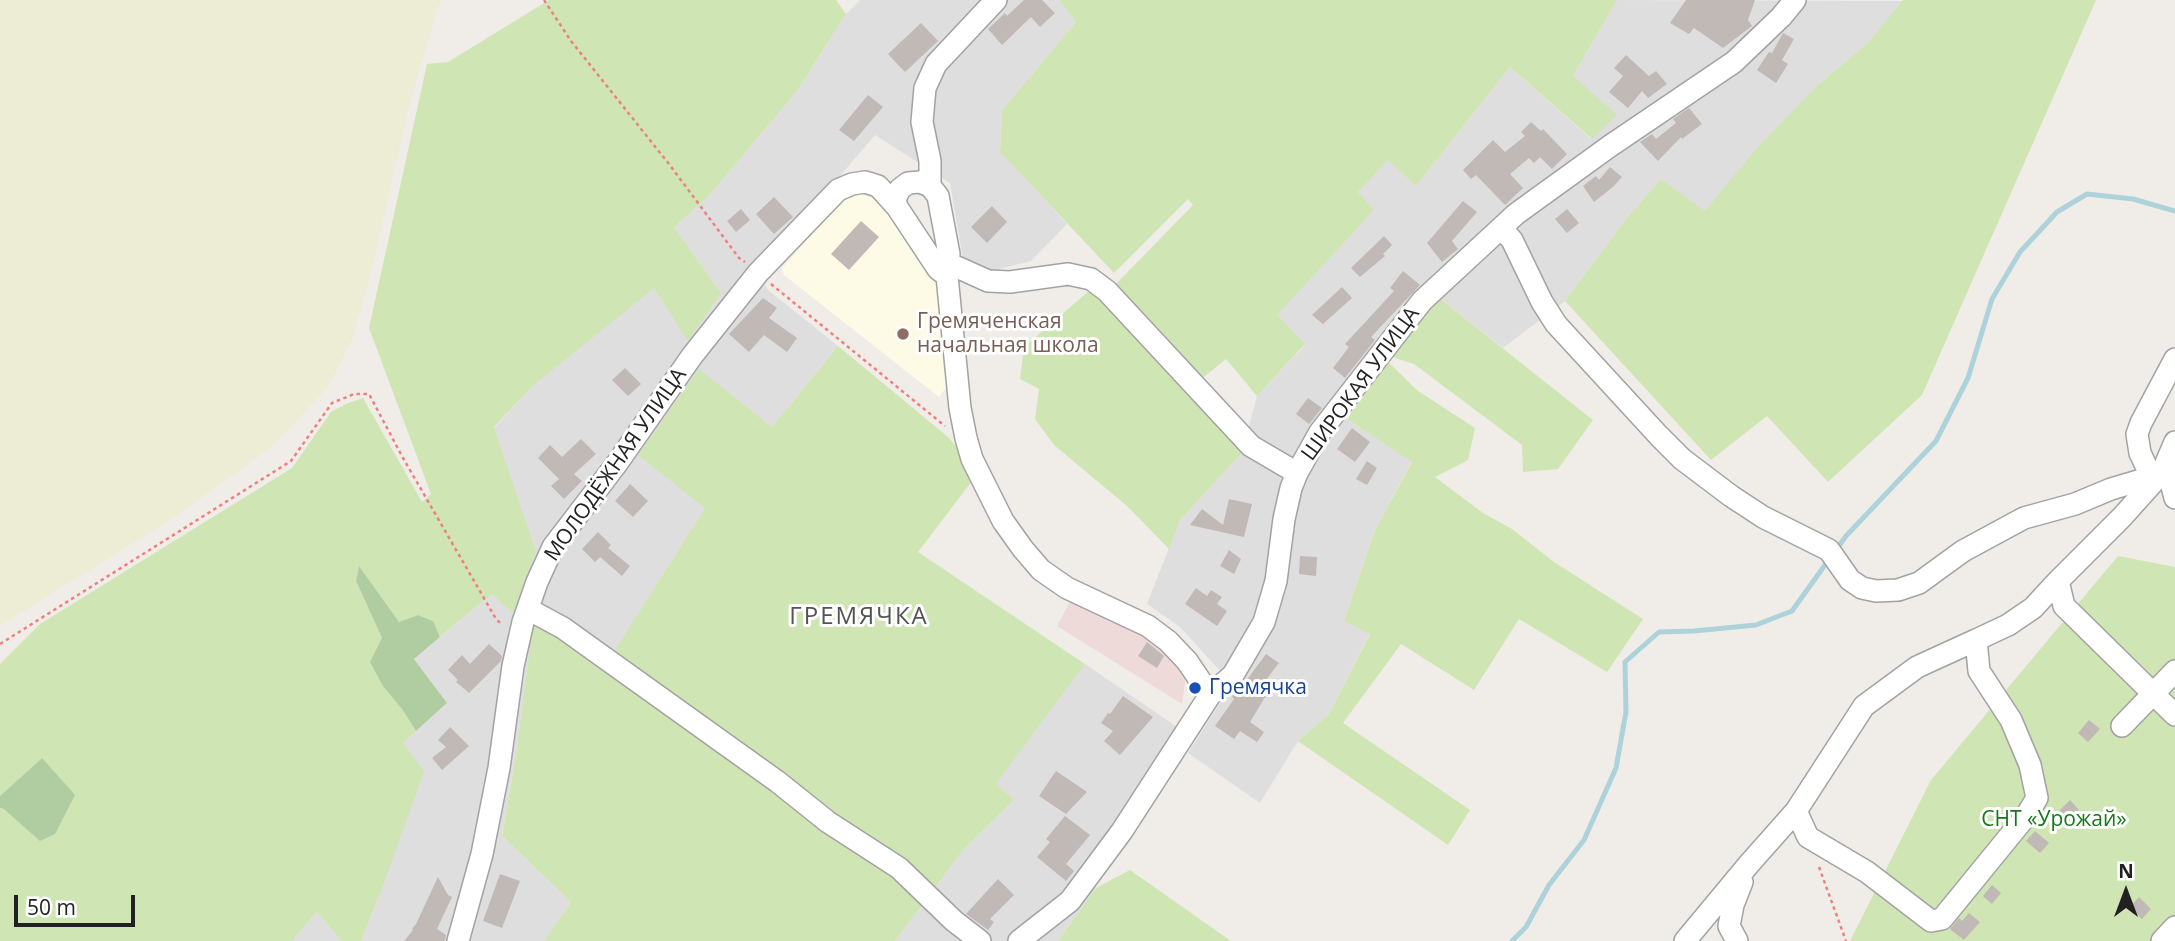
<!DOCTYPE html>
<html>
<head>
<meta charset="utf-8">
<style>
	body { margin:0 }
	#map { position:relative; width:2175px; height:941px; overflow:hidden; background:#f0ede9; font-family:"Open Sans",sans-serif }
	canvas { display:block }
	.north { position:absolute; left:2091px; top:857px; width:70px; height:70px; -webkit-text-stroke:5px #fff; paint-order:stroke; rotate:0deg; font-size:19px; font-weight:700; line-height:28px; text-align:center; color:#212121 }
	.north::after { content:''; display:block; margin:auto; width:24px; height:32px; background:#212121; clip-path:polygon(50% 0,100% 100%,50% 72%,0 100%) }
	.scale { position:absolute; left:14px; top:895px; width:121px; height:32px; box-sizing:border-box; border:4px solid #212121; border-top:0; padding-left:9px; font-size:21px; line-height:24px; white-space:nowrap; color:#212121; -webkit-text-stroke:5px #fff; paint-order:stroke }
</style>
</head>
<body>
<div id="map">
<canvas width="2175" height="941"></canvas>
<div class="north">N</div>
<div class="scale">50 m</div>
</div>
<script>
const g = document.querySelector('canvas').getContext('2d');
g.lineJoin = 'round';
function paint(path, color) {
  g.fillStyle = color;
  g.fill(path, 'evenodd');
}
function poly(rows) {
  const path = new Path2D();
  for (const r of rows) {
    path.moveTo(r[0], r[1]);
    for (let i = 2; i < r.length; i += 2) path.lineTo(r[i], r[i + 1]);
  }
  return path;
}
function strokePath(path, color, width, dash) {
  g.strokeStyle = color;
  g.lineWidth = width;
  g.lineCap = dash ? 'butt' : 'round';
  g.setLineDash(dash || []);
  g.stroke(path);
}
function write(font, color, halo, rows, align = 'center') {
  g.font = font + ' "Open Sans",sans-serif';
  g.lineWidth = 6;
  g.setLineDash([]);
  g.textBaseline = 'middle';
  g.strokeStyle = halo;
  g.fillStyle = color;
  for (const [text, x, y, turn = 0] of rows) {
    g.save();
    g.translate(x, y);
    g.rotate((+turn || 0) * Math.PI / 180);
    g.textAlign = isNaN(turn) ? turn : align;
    if (halo) g.strokeText(text, 0, 0);
    g.fillText(text, 0, 0);
    g.restore();
  }
}
const residential = poly([
	[860,0,1059,0,1076,22,1002,110,1000,151,1067,224,1031,261,990,271,963,259,950,183,875,135,757,273,768,290,838,346,772,427,699,370,705,508,614,653,518,742,502,836,571,902,544,941,361,941,380,894,403,743,447,703,414,659,492,594,513,612,535,553,494,428,533,386,654,287,688,340,721,293,674,227,707,198,797,91,846,14],
	[1617,0,1904,1,1869,42,1820,83,1704,212,1661,179,1625,220,1565,301,1503,348,1438,297,1347,419,1412,461,1375,530,1344,621,1370,633,1329,714,1298,741,1260,803,1188,753,1232,684,1180,627,1147,604,1180,520,1242,453,1257,396,1305,345,1276,315,1373,211,1358,192,1388,159,1416,186,1510,67,1591,139,1573,76],
	[1085,664,1183,731,1092,870,1096,888,1058,941,895,941,964,849,1014,800,995,784],
	[317,912,341,941,292,941]
]);
const commercial = poly([
	[1075,592,1188,662,1182,704,1057,626]
]);
const education = poly([
	[850,191,876,199,902,224,939,273,953,378,939,397,784,275,782,268]
]);
const farmland = poly([
	[0,0,442,0,437,10,408,111,372,268,353,338,329,386,272,447,169,521,0,626]
]);
const grass = poly([
	[549,0,836,0,846,14,797,91,707,198,674,227,721,293,688,341,654,288,533,386,494,427,536,552,513,613,492,594,440,637,433,621,418,615,399,622,359,567,356,581,382,638,402,709,416,731,403,743,424,771,380,894,361,941,341,941,317,912,292,941,0,941,0,808,4,809,42,758,0,796,0,664,40,624,292,468,331,412,346,404,363,398,422,502,431,494,369,328,427,64,448,62],
	[1059,0,1617,0,1573,76,1617,115,1592,139,1510,67,1416,186,1388,160,1358,192,1374,210,1277,315,1305,344,1257,396,1226,359,1200,380,1116,284,1193,205,1188,199,1114,273,1000,152,1002,110,1076,22],
	[1903,0,2096,0,1922,395,1828,482,1767,416,1711,460,1565,301,1625,220,1661,179,1705,211,1756,149,1820,83,1869,42],
	[1090,290,1242,453,1180,520,1169,549,1127,506,1054,445,1035,419,1039,389,1020,379,1024,347],
	[1438,297,1593,420,1558,469,1523,472,1522,445,1414,364,1392,357],
	[838,346,948,437,965,457,972,481,918,552,1085,664,996,784,1014,800,964,849,895,941,544,941,571,902,502,836,518,742,533,623,543,605,614,652,705,508,638,455,699,369,772,427],
	[1388,362,1418,391,1475,428,1468,460,1435,477,1483,513,1512,529,1554,562,1643,619,1607,672,1519,619,1474,690,1401,644,1343,723,1470,810,1448,845,1298,741,1329,714,1370,634,1344,621,1375,530,1412,462,1347,419],
	[2118,556,2175,567,2175,941,1850,941,1931,780],
	[1130,870,1231,941,1058,941,1096,888]
]);
const forest = poly([
	[359,566,399,622,418,615,433,621,440,637,414,659,447,703,416,731,402,709,383,686,370,662,382,638,356,581],
	[42,758,75,795,55,834,40,841,4,809,0,808,0,796]
]);
const stream = poly([
	[1836,550,1846,536,1936,441,1968,378,1992,299,2020,252,2057,212,2087,194,2133,199,2175,211],
	[1512,941,1526,927,1549,885,1584,840,1616,768,1626,712,1625,662,1659,632,1694,631,1756,625,1792,611,1830,558]
]);
const building = poly([
	[1024,0,1042,0,1055,13,1040,27,1031,17,1002,45,988,29,1005,13,1007,16],
	[1686,0,1755,0,1748,20,1752,26,1723,48,1694,28,1689,34,1670,23],
	[921,23,938,41,905,72,888,54],
	[1783,33,1794,39,1782,60,1788,64,1776,83,1757,70,1769,52,1772,53],
	[1626,55,1649,76,1656,71,1667,84,1648,98,1642,91,1628,108,1609,92,1623,76,1614,68],
	[868,95,883,107,854,141,839,130],
	[1689,108,1702,124,1682,139,1681,137,1658,161,1640,142,1652,134,1656,139,1676,123,1673,119],
	[1531,122,1541,131,1543,129,1567,154,1552,169,1540,157,1534,163,1529,158,1510,174,1523,188,1505,205,1476,175,1471,179,1463,170,1493,140,1505,152,1525,136,1521,132],
	[1610,167,1622,177,1614,186,1594,202,1583,186,1596,176,1599,180],
	[774,197,793,217,774,234,756,214],
	[1463,201,1477,212,1452,241,1458,249,1442,262,1427,243],
	[992,206,1007,222,987,243,971,227],
	[741,209,750,220,736,232,727,221],
	[1567,209,1579,223,1567,233,1555,219],
	[861,221,879,237,849,270,831,254],
	[1384,236,1392,245,1383,254,1385,256,1360,277,1351,268],
	[1403,271,1420,285,1371,337,1375,340,1345,378,1333,368,1349,347,1345,344,1394,291,1390,288],
	[1342,287,1352,298,1323,324,1312,315],
	[763,298,777,308,769,318,797,338,787,352,764,335,749,352,729,334],
	[625,368,641,384,628,396,612,380],
	[1308,398,1322,408,1309,424,1296,414],
	[1352,428,1370,442,1355,462,1337,449],
	[581,439,596,454,574,474,582,481,564,499,551,486,559,479,538,458,550,445,562,457],
	[1367,461,1377,468,1367,485,1356,479],
	[630,484,648,501,633,517,615,501],
	[1229,499,1252,504,1244,537,1190,525,1202,509,1223,525],
	[598,532,611,545,608,548,630,566,622,576,600,557,595,562,582,549],
	[1229,550,1241,559,1234,574,1220,566],
	[1300,556,1317,557,1316,576,1299,574],
	[1196,588,1207,596,1211,590,1222,597,1217,604,1227,611,1217,626,1185,604],
	[1147,642,1164,656,1157,668,1138,656],
	[489,644,502,656,501,661,469,693,456,682,458,680,448,670,462,655,470,664],
	[1266,654,1279,663,1259,689,1267,694,1250,722,1264,732,1257,742,1240,731,1234,739,1215,726,1234,699,1232,697,1237,689,1246,681],
	[1123,696,1153,717,1120,755,1104,741,1113,731,1101,723,1108,713,1110,714],
	[2089,720,2100,729,2088,742,2078,733],
	[450,727,469,746,442,770,432,758,446,747,438,740],
	[1056,771,1087,792,1066,814,1039,796],
	[2070,800,2079,810,2077,812,2080,816,2071,824,2059,811],
	[1065,816,1090,835,1066,864,1074,871,1066,881,1037,857,1050,842,1046,839],
	[2035,831,2049,843,2040,853,2026,841],
	[500,874,520,881,502,928,483,921],
	[438,877,448,895,452,897,437,929,446,935,445,941,404,941,413,930,412,929,416,924],
	[998,879,1014,895,990,919,994,922,988,930,966,914],
	[1992,885,2001,893,1992,904,1983,896],
	[2139,897,2151,909,2142,919,2130,907],
	[1969,913,1980,922,1964,940,1950,929,1959,918,1962,921]
]);
const path = poly([
	[544,0,571,41,669,164,739,258,745,262],
	[771,284,945,426],
	[0,644,291,461,332,403,354,394,369,394,403,458,496,619,502,625],
	[1819,867,1846,941]
]);
const minor = poly([
	[930,186,930,161,922,122,925,88,936,64,996,0],
	[1501,228,1512,240,1542,302,1556,324,1659,436,1682,459,1731,496,1763,517,1829,550,1850,580,1862,588,1876,591,1898,590,1919,583,1963,551,2024,518,2075,504,2111,489,2175,470],
	[948,263,988,281,1010,282,1068,274,1091,279,1107,291,1251,446,1297,473],
	[947,276,938,269,897,207,895,199,900,189,908,183,920,182,930,186,938,196,949,254,947,276,960,408,966,438,972,459,1003,521,1023,549,1041,570,1067,588,1148,626,1168,641,1187,661,1210,695],
	[2175,359,2141,423,2137,434,2140,453,2147,468,2158,477,2122,517,2058,581,2064,606,2175,715],
	[2175,442,2166,463,2175,498],
	[528,609,563,628,778,782,828,822,899,868,954,921,980,941],
	[2122,726,2175,671],
	[1796,811,1808,837,1867,872,1931,921,1942,919,2026,816,2037,798,2030,765,2011,720,1979,671,1976,640,2008,625,2033,608,2058,581],
	[458,941,482,854,499,768,513,666,523,622,537,582,553,547,618,462,692,356,758,273,838,190,852,184,865,182,878,186,897,207],
	[1019,941,1070,901,1122,831,1210,695,1233,675,1264,622,1276,581,1284,519,1291,488,1297,473,1320,432,1422,301,1516,214,1610,146,1734,62,1781,17,1795,0],
	[1685,941,1749,864,1796,811,1864,706,1917,667,1976,640],
	[1737,941,1729,926,1733,905,1742,882],
	[2162,941,2175,927]
]);
const markers = [
	[903,334,7,"#8d6e63"],
	[1195,688,7,"#1a4fb4"]
];
const educationNames = [
	["Гремяченская",917,322],
	["начальная школа",917,346]
];
const streetNames = [
	["ШИРОКАЯ УЛИЦА",1361,384,-54],
	["МОЛОДЁЖНАЯ УЛИЦА",616,465,-55]
];
const transitNames = [
	["Гремячка",1209,688]
];
const parkNames = [
	["СНТ «Урожай»",2054,820]
];
const quarterNames = [
	["ГРЕМЯЧКА",859,617]
];
paint(residential, '#dfdede');
paint(commercial, '#efdada');
paint(education, '#fdfbe5');
paint(farmland, '#ededd6');
paint(grass, '#cfe5b4');
paint(forest, '#b0cca1');
strokePath(stream, '#add2da', 5);
paint(building, '#c1b9b5');
strokePath(minor, '#a2a2a2', 24);
strokePath(path, '#ee817c', 2.5, [3.5, 3.5]);
strokePath(minor, '#fff', 21);
for (const [x, y, r, color] of markers) {
  const dot = new Path2D();
  dot.arc(x, y, r, 0, 2 * Math.PI);
  g.fillStyle = color;
  g.fill(dot);
  strokePath(dot, '#fff', 2.5);
}
write('21px', '#785e54', '#fff', educationNames, 'left');
write('21px', '#212121', '#fff', streetNames);
write('21px', '#164399', '#fff', transitNames, 'left');
write('21px', '#167819', '#fff', parkNames);
g.letterSpacing = '2px';
write('24px', '#545454', '#fff', quarterNames);
g.letterSpacing = '0px';
</script>
</body>
</html>
